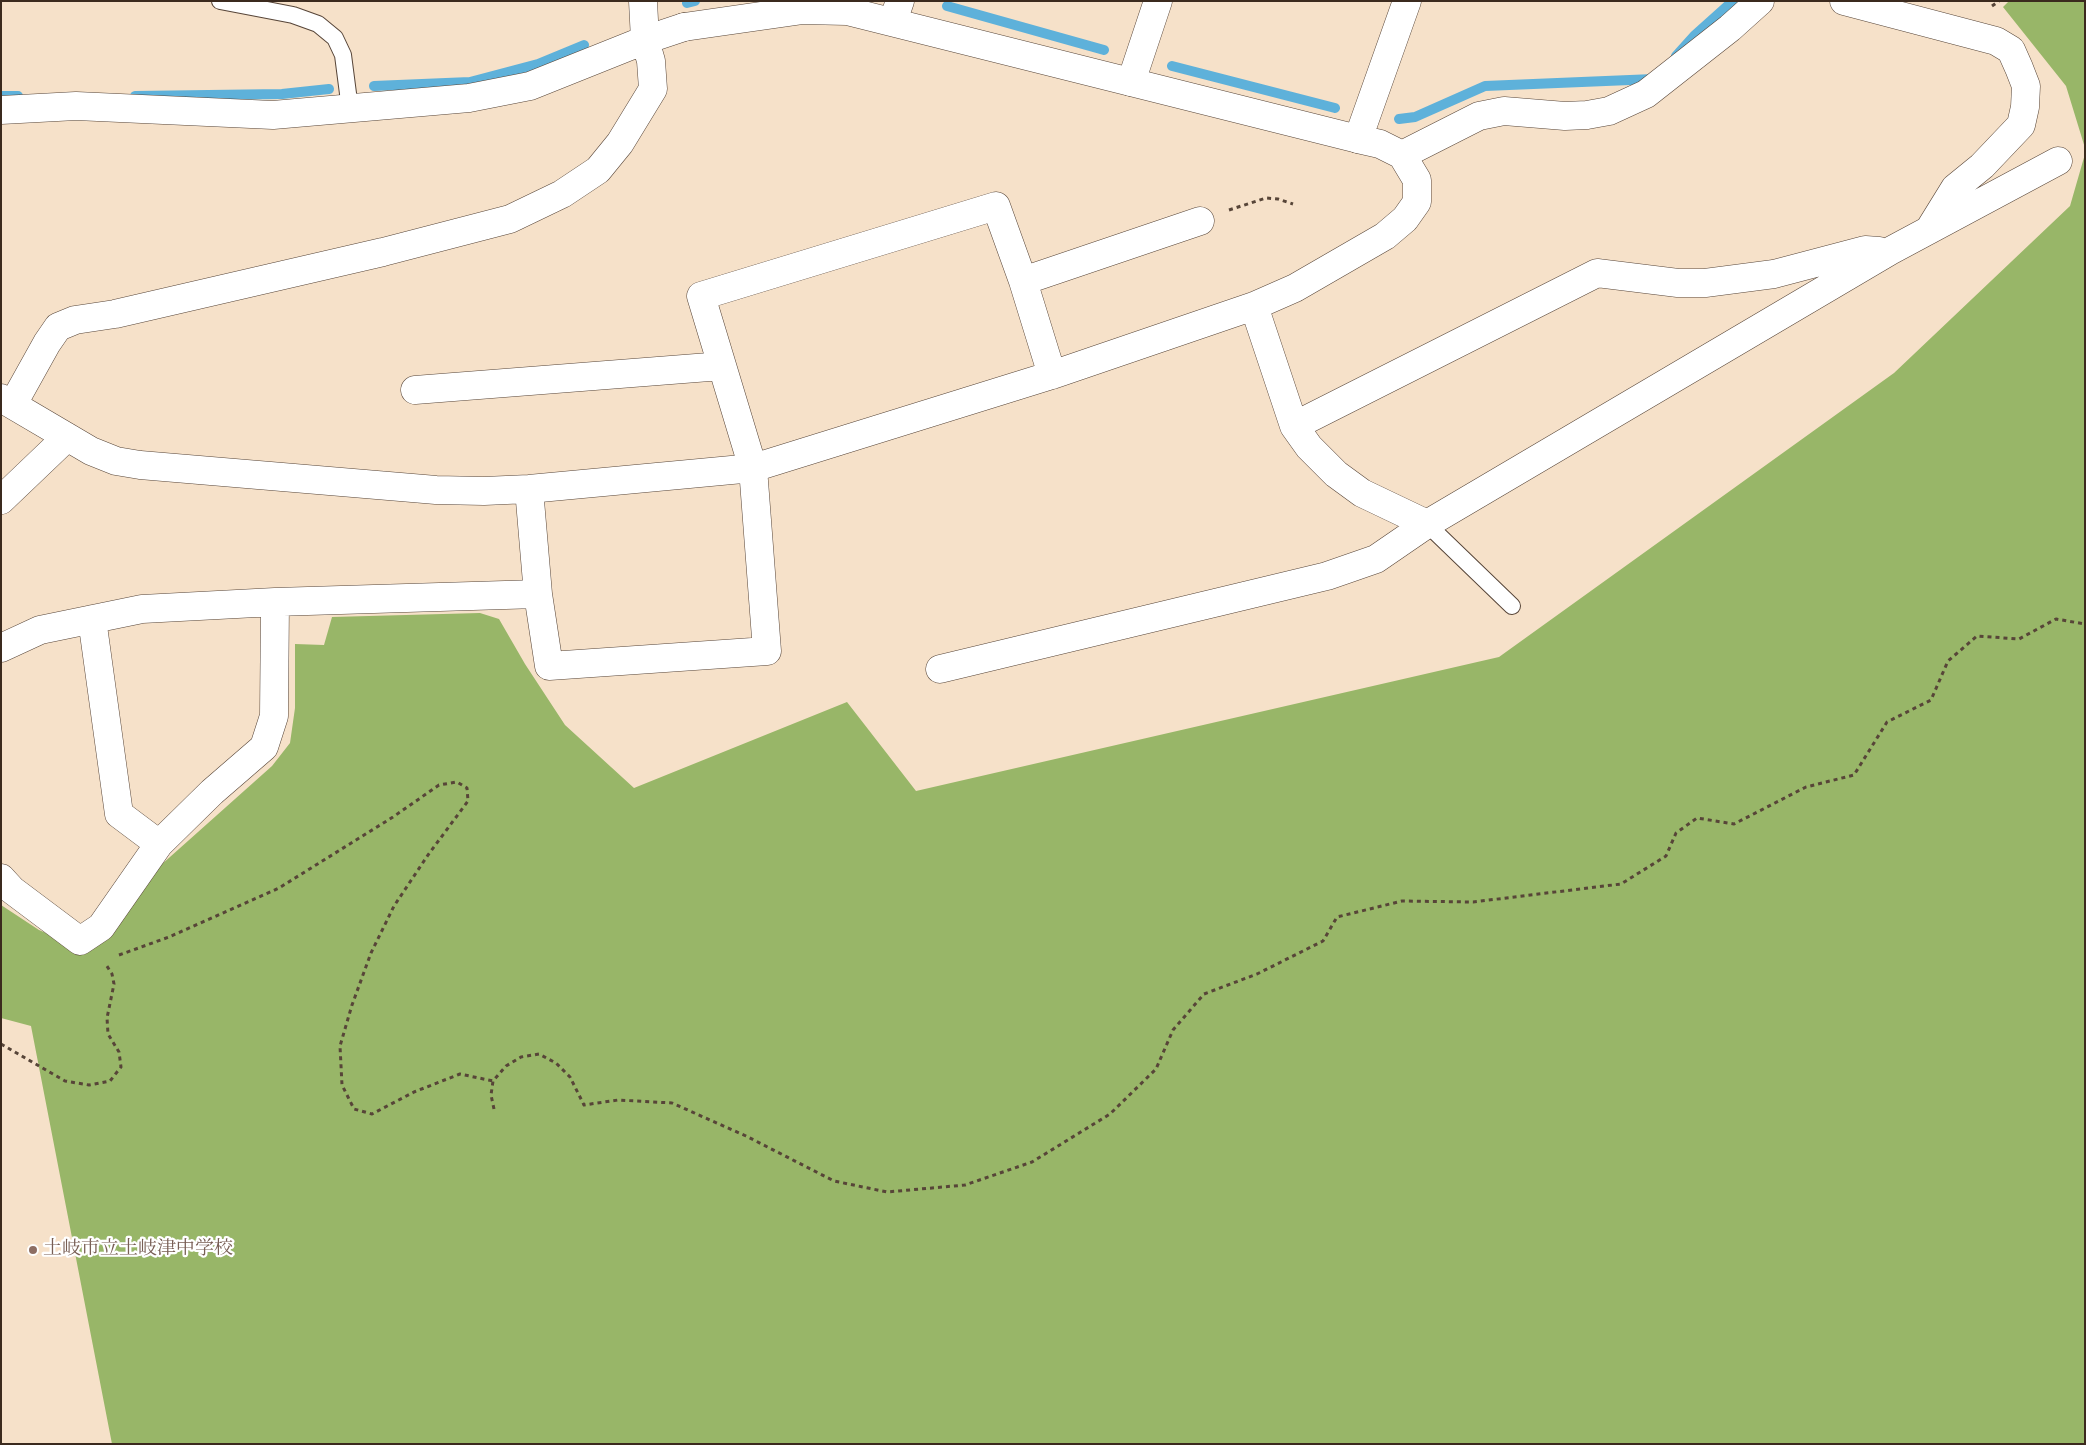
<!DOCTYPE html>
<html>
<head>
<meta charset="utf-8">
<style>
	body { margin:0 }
	#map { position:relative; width:2086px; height:1445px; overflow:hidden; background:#f6e1c9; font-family:"IM FELL English",serif }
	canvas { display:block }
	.frame { position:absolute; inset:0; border:2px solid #3b2a1e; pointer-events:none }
</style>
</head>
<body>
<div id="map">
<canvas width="2086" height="1445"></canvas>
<div class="frame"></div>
</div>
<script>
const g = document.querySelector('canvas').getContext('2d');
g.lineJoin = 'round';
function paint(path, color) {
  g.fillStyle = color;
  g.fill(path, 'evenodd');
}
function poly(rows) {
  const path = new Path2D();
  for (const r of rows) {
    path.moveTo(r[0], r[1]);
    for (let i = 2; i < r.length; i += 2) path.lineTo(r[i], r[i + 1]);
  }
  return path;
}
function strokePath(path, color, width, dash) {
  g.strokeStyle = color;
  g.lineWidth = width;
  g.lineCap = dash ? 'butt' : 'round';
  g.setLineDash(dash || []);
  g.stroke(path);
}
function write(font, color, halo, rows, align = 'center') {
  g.font = font + ' "IM FELL English","Noto Serif JP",serif';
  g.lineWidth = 4.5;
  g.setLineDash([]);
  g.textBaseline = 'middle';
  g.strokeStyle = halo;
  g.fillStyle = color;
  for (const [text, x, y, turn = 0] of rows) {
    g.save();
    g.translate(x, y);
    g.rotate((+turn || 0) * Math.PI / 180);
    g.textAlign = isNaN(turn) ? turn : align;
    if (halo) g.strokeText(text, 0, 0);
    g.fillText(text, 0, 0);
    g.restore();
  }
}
const forest = poly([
	[2009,1,2085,1,2085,148,2066,86,2003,7],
	[2085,154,2085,1444,112,1444,31,1026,1,1018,1,905,39,930,74,945,107,940,161,865,272,766,290,743,295,708,295,644,324,645,332,617,480,613,499,619,525,664,565,725,634,788,847,702,916,791,1499,657,1894,373,2070,206]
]);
const stream = poly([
	[687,3,695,1],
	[947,6,1104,50],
	[1676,56,1694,36,1733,1],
	[1172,66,1335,108],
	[374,86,470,82,538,64,584,45],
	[1,96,18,96],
	[135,96,282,94,329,89],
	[1399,119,1415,117,1485,86,1654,79]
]);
const path = poly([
	[1992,6,1999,1],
	[1229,210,1266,198,1278,199,1293,204],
	[119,955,169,937,279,888,393,817,439,785,457,782,467,788,468,801,428,855,394,906,371,953,352,1005,340,1046,342,1085,354,1109,372,1114,414,1092,460,1074,493,1081],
	[1,1044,65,1081,89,1085,110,1081,121,1067,119,1052,108,1034,107,1018,114,984,112,974,105,963],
	[494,1109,491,1095,493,1081,506,1066,521,1057,539,1054,556,1063,570,1077,584,1105,618,1100,672,1103,746,1136,834,1181,887,1192,965,1185,1032,1162,1110,1114,1156,1069,1173,1030,1204,994,1257,974,1323,941,1337,917,1402,901,1473,902,1621,884,1666,856,1676,833,1697,818,1734,824,1806,787,1854,775,1887,722,1931,700,1948,661,1977,636,2019,639,2056,619,2085,624]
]);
const service = poly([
	[220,1,293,15,318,24,335,38,343,55,350,109],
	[1427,524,1512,606]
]);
const minor = poly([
	[1844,1,1996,41,2011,50,2019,68,2026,86,2025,107,2021,125,1982,166,1955,188,1929,230],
	[893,21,900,1],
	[1131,82,1158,1],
	[1,110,76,106,273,115,469,98,530,86,645,40,684,27],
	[1402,155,1479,116,1504,111,1565,116,1587,115,1609,111,1646,94,1730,28,1760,1],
	[1023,281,1200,221],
	[1254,306,1294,426,1309,447,1336,474,1362,493,1427,524],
	[415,390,722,366],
	[1,398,91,451,116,461,140,465,436,490,484,491,529,489,753,468,1052,375,1254,306,1295,288,1385,236,1405,219,1417,202,1417,180,1402,155,1380,144,1358,139,1407,1],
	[13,404,47,343,58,327,75,320,115,314,383,252,510,219,562,194,598,170,620,143,653,89,651,61,645,40,643,1],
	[1294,426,1597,273,1678,283,1705,283,1774,274,1865,250,1879,251],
	[529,489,538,594,549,666,767,651,753,468,701,296,996,206,1023,281,1052,375],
	[1,500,67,437],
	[92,619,119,814,159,844],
	[1,648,40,630,142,609,275,602,538,594],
	[940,669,1327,576,1376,559,1427,524,1890,251,2058,161],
	[1,878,12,890,80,941,101,927,159,844,212,792,264,747,274,716,275,602]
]);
const tertiary = poly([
	[684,27,803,10,847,11,1358,139]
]);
const markers = [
	[33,1250,5,"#8d6e63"]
];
const educationNames = [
	["土岐市立土岐津中学校",43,1250]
];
paint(forest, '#98b668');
strokePath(stream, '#5eb1da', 10);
strokePath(service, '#574538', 18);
strokePath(minor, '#574538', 29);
strokePath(tertiary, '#574538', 29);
strokePath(path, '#574538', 3, [4, 4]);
strokePath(service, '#fff', 16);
strokePath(minor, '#fff', 28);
strokePath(tertiary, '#fff', 28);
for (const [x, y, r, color] of markers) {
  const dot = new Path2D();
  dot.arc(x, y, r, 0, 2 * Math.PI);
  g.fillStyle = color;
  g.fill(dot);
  strokePath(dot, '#fff', 2);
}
write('19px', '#785e54', '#fff', educationNames, 'left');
</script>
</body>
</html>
